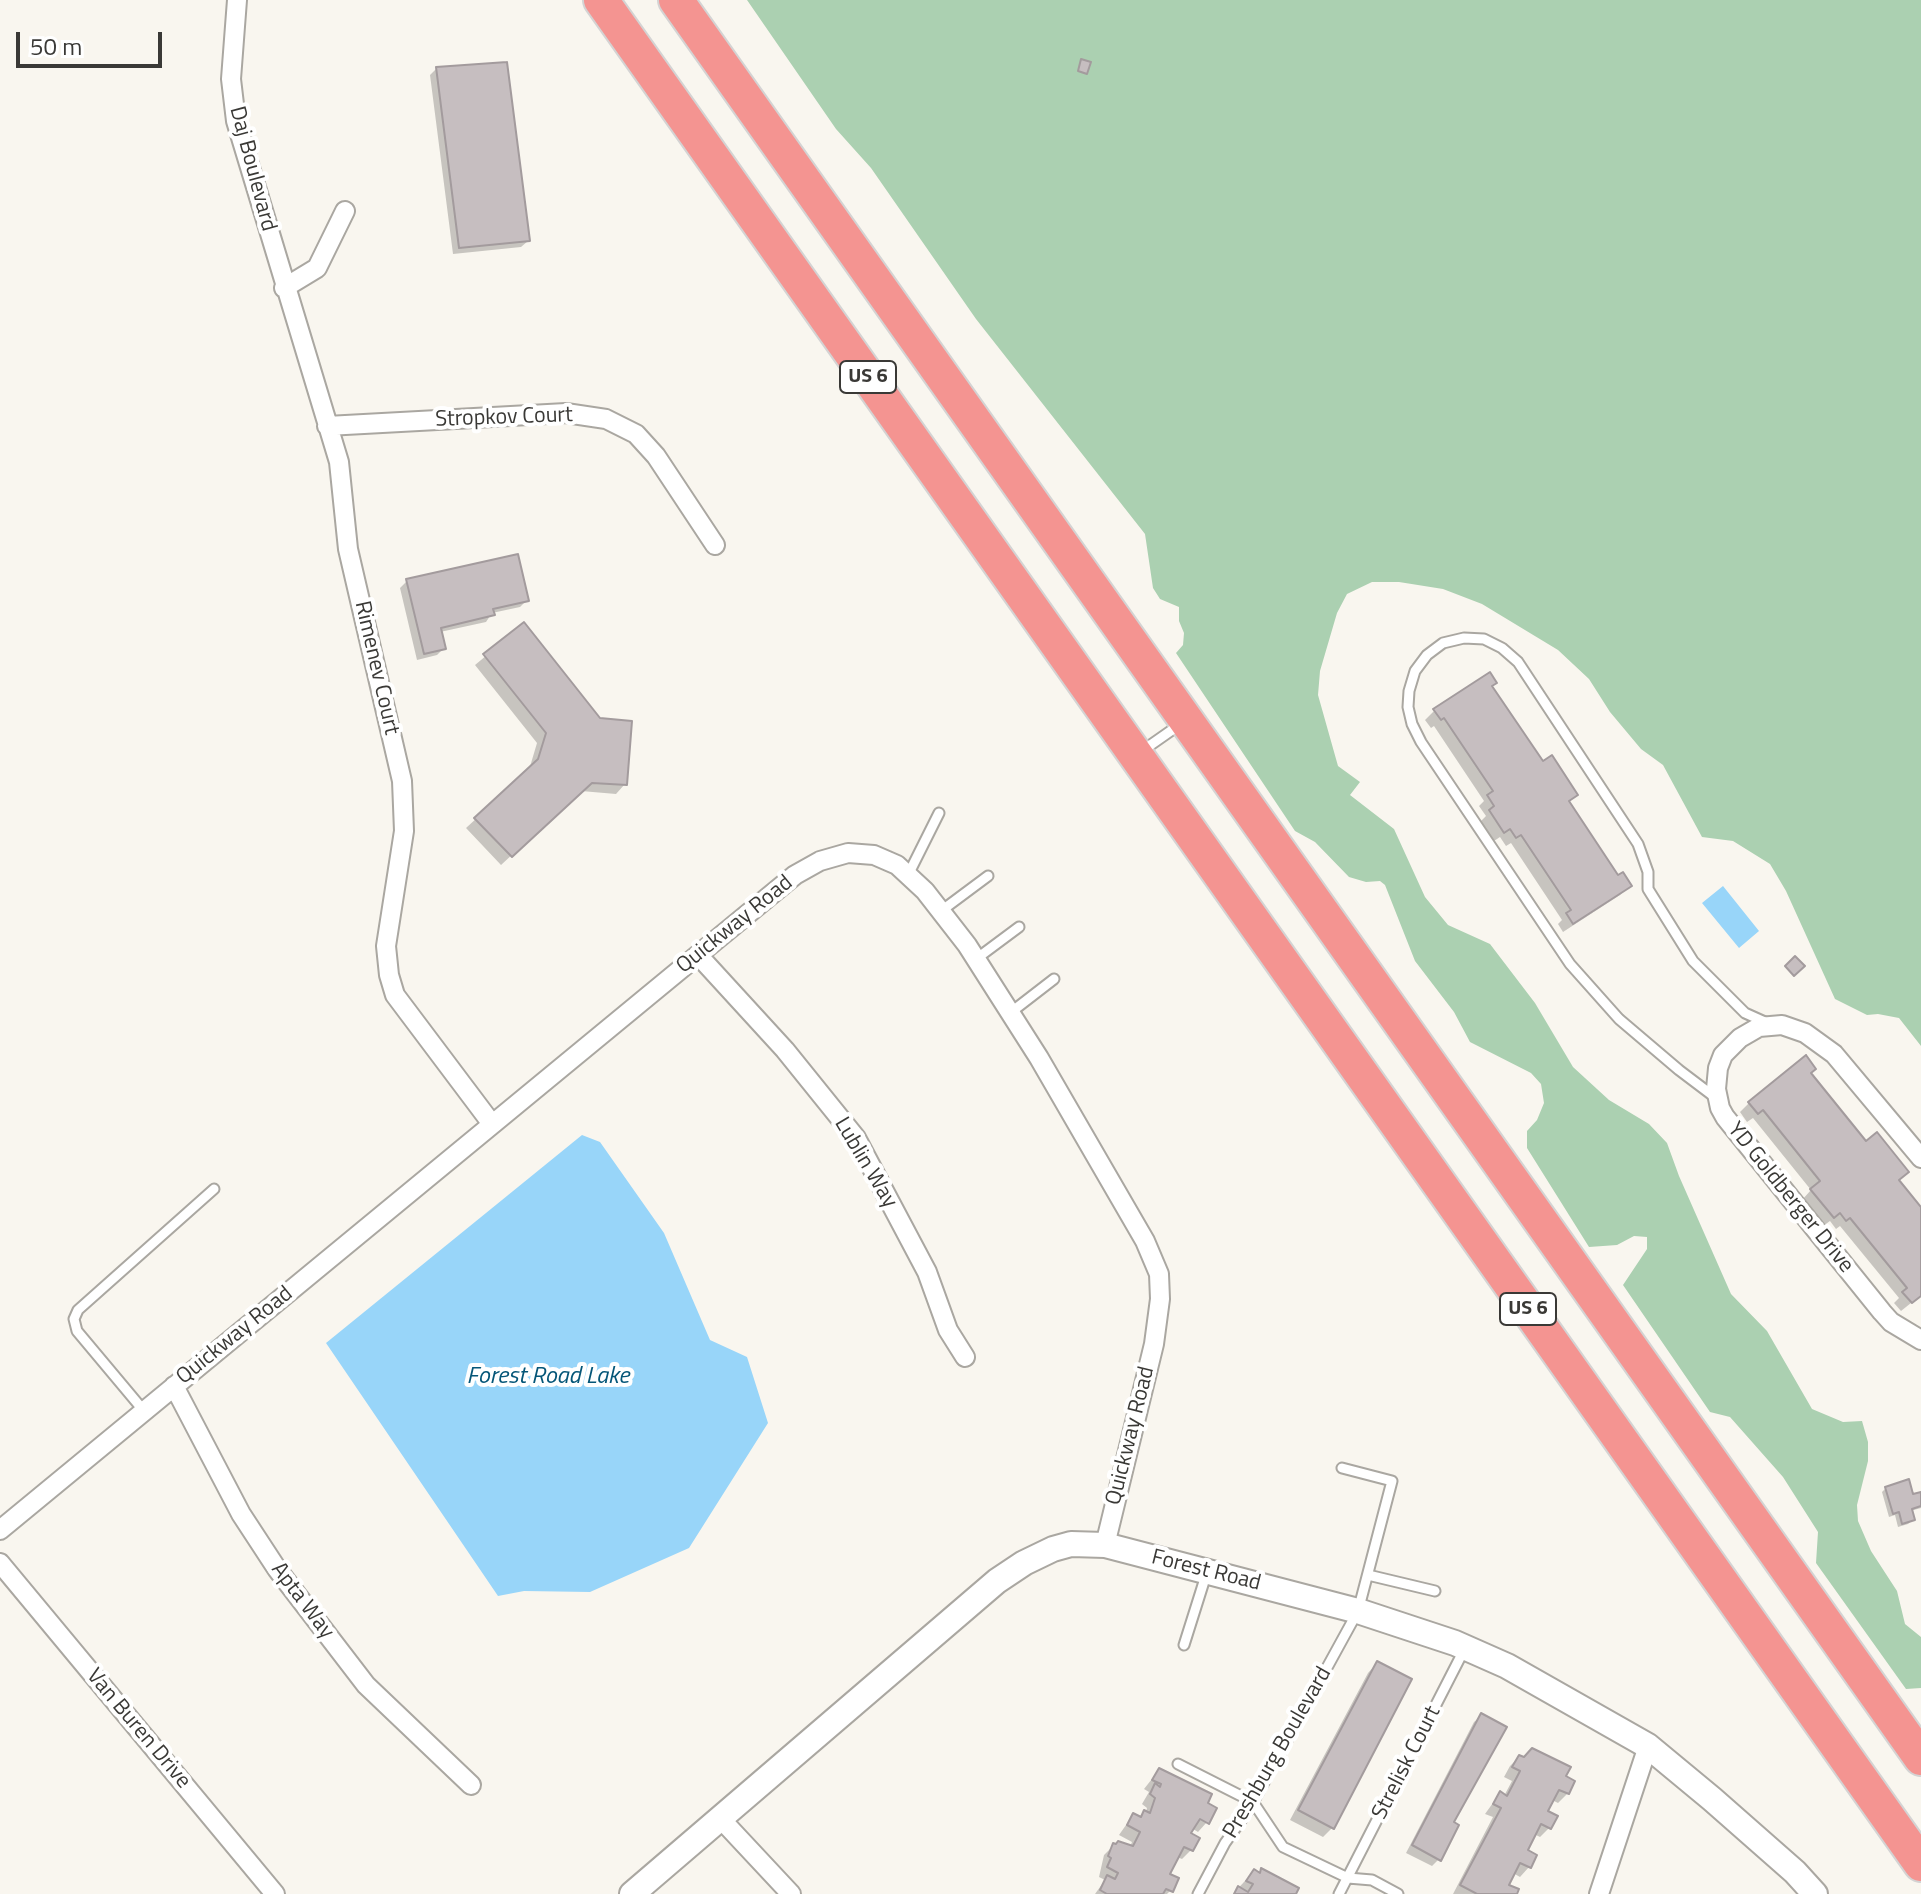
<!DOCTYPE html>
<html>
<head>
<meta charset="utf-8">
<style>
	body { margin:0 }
	#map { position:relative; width:1921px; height:1894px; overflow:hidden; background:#f9f6ef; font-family:"Titillium Web",sans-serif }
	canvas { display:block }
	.scale { position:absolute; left:16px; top:32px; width:146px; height:36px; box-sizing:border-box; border:4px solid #3a3936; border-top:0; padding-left:10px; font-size:24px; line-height:28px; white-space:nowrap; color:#3a3936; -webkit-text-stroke:6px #fff; paint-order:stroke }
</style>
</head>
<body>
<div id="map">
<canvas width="1921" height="1894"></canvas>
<div class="scale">50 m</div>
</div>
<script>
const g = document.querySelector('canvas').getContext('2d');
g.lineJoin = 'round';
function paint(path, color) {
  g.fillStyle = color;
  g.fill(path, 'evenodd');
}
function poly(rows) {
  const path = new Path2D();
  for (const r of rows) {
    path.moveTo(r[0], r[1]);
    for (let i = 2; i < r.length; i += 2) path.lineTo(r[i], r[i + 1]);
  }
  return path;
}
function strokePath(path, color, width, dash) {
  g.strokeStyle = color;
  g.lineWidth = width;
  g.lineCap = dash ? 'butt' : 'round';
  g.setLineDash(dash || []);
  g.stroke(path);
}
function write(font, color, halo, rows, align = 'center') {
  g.font = font + ' "Titillium Web",sans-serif';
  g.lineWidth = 8;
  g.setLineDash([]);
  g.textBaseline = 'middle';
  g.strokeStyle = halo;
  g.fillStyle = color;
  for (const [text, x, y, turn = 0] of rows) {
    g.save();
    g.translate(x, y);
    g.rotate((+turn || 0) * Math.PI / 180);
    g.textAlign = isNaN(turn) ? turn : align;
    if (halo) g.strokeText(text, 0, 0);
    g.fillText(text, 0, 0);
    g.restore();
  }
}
const green = poly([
	[747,0,1921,0,1921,1046,1899,1018,1878,1014,1867,1015,1835,999,1786,891,1770,864,1733,841,1702,837,1663,765,1641,749,1610,712,1589,679,1558,650,1482,604,1443,589,1399,582,1372,582,1347,594,1337,613,1320,671,1318,695,1338,766,1360,782,1350,795,1394,829,1425,897,1448,925,1490,944,1535,1003,1573,1067,1609,1100,1649,1124,1667,1143,1679,1176,1731,1294,1767,1331,1812,1409,1843,1422,1862,1421,1868,1442,1868,1461,1857,1505,1858,1521,1871,1551,1897,1591,1905,1624,1921,1637,1921,1688,1906,1689,1816,1563,1818,1532,1783,1477,1730,1417,1710,1412,1623,1285,1647,1249,1647,1237,1634,1236,1617,1245,1589,1247,1527,1148,1527,1131,1537,1120,1544,1103,1541,1084,1531,1073,1470,1042,1454,1012,1415,961,1385,885,1380,881,1366,882,1349,877,1315,842,1295,831,1176,653,1183,645,1184,633,1179,621,1179,607,1160,599,1153,588,1145,534,976,319,871,168,836,129]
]);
const water = poly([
	[1723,886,1759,931,1739,948,1702,903],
	[582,1135,600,1142,664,1233,710,1340,747,1357,768,1423,689,1548,590,1592,524,1591,498,1596,326,1343]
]);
const shadow = poly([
	[437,68,528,241,521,247,453,254,430,75],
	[407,581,527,600,520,607,492,613,486,622,440,632,444,648,437,655,417,660,400,588],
	[523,625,625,784,616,794,581,791,501,865,466,828,529,770,537,743,475,665],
	[1491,686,1542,764,1576,795,1568,803,1618,878,1629,885,1620,895,1563,932,1558,924,1562,920,1511,843,1506,846,1500,837,1494,841,1481,821,1486,816,1479,806,1484,801,1434,726,1431,728,1425,720,1435,710],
	[1809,1074,1921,1210,1921,1295,1901,1311,1894,1303,1899,1298,1840,1226,1836,1229,1830,1221,1823,1226,1802,1200,1811,1190,1753,1118,1747,1122,1740,1112,1749,1103],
	[1886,1488,1912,1497,1921,1494,1921,1508,1910,1511,1913,1520,1908,1524,1898,1527,1895,1515,1889,1517,1882,1492],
	[1377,1663,1332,1828,1323,1837,1290,1820,1368,1673],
	[1481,1716,1451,1823,1439,1859,1432,1866,1406,1853,1474,1722],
	[1519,1757,1564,1777,1568,1793,1558,1803,1552,1800,1546,1812,1549,1828,1540,1837,1534,1834,1525,1851,1529,1867,1520,1877,1513,1873,1506,1886,1515,1894,1453,1894,1493,1817,1485,1814,1500,1793,1504,1796,1512,1781,1504,1777,1510,1766],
	[1159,1770,1205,1804,1207,1822,1198,1832,1193,1829,1189,1834,1191,1850,1182,1859,1177,1857,1168,1875,1171,1890,1167,1894,1095,1894,1105,1880,1099,1877,1104,1855,1114,1845,1130,1847,1132,1842,1119,1835,1133,1815,1139,1818,1146,1812,1147,1808,1142,1804,1149,1792,1144,1789],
	[1261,1870,1294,1894,1233,1894,1254,1871,1258,1874]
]);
const building = poly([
	[1081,59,1091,62,1087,74,1078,71,1081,59],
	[507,62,530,241,459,248,436,67,507,62],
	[518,554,529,601,493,609,495,615,441,628,446,649,424,654,406,579,518,554],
	[524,622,600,718,632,721,627,785,592,783,512,857,474,818,538,759,546,733,483,654,524,622],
	[1490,672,1497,683,1492,686,1543,761,1552,755,1578,795,1569,801,1618,875,1623,872,1632,886,1573,924,1566,913,1571,910,1521,835,1516,838,1510,829,1504,833,1489,810,1494,806,1487,795,1493,791,1444,718,1441,720,1433,709,1490,672],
	[1795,956,1805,966,1794,976,1785,966,1795,956],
	[1806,1055,1816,1069,1811,1073,1866,1141,1877,1132,1909,1172,1899,1180,1921,1207,1921,1296,1912,1303,1902,1292,1907,1288,1850,1218,1846,1221,1840,1213,1834,1218,1810,1189,1820,1181,1763,1110,1758,1114,1748,1102,1806,1055],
	[1909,1479,1913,1494,1921,1492,1921,1506,1912,1509,1915,1520,1902,1524,1899,1512,1893,1514,1885,1487,1909,1479],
	[1377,1661,1412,1679,1334,1829,1298,1810,1377,1661],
	[1481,1713,1507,1727,1454,1822,1459,1825,1441,1861,1412,1845,1481,1713],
	[1532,1748,1571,1767,1566,1776,1575,1781,1569,1794,1559,1790,1548,1811,1558,1816,1551,1829,1541,1824,1528,1850,1537,1855,1531,1868,1520,1863,1509,1885,1519,1889,1517,1894,1477,1894,1460,1885,1501,1808,1493,1804,1500,1791,1507,1796,1520,1771,1512,1767,1519,1755,1524,1757,1532,1748],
	[1159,1768,1212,1794,1208,1803,1217,1808,1209,1824,1200,1819,1191,1833,1200,1838,1193,1851,1184,1847,1170,1874,1179,1878,1173,1892,1166,1889,1163,1894,1107,1894,1100,1890,1107,1875,1115,1879,1118,1873,1107,1867,1111,1858,1108,1856,1113,1843,1116,1844,1118,1841,1133,1846,1140,1832,1127,1825,1133,1813,1141,1817,1144,1810,1150,1813,1155,1798,1150,1794,1155,1783,1160,1787,1161,1784,1152,1780,1159,1768],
	[1261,1868,1299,1888,1296,1894,1234,1894,1238,1886,1248,1892,1253,1884,1246,1881,1254,1869,1260,1873,1261,1868]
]);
const service = poly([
	[1142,751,1182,723],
	[908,875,939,813],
	[941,911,988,876],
	[976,959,1019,927],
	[1010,1013,1054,979],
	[1716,1098,1679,1070,1619,1019,1570,964,1421,742,1412,724,1408,707,1409,691,1415,671,1427,655,1443,643,1464,638,1484,639,1502,648,1518,662,1638,844,1648,872,1648,889,1693,961,1745,1013,1765,1022],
	[144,1411,77,1331,74,1319,78,1310,214,1189],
	[1368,1575,1435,1591],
	[1184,1645,1207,1572],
	[1178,1764,1253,1802,1283,1847,1348,1878,1372,1880,1398,1894],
	[1198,1894,1225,1843,1250,1808,1358,1611,1392,1481,1342,1468],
	[1339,1894,1464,1650]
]);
const minor = poly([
	[237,0,231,79,236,121,339,462,348,549,402,781,404,831,386,946,389,975,395,995,492,1124],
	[284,288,317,268,345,211],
	[327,426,566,413,606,419,636,434,656,456,715,545],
	[698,955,785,1050,856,1138,927,1272,948,1330,965,1357],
	[1921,1158,1834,1054,1805,1033,1782,1025,1759,1027,1740,1038,1723,1055,1718,1068,1716,1089,1720,1108,1725,1117,1882,1312,1891,1322,1921,1340],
	[174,1386,241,1514,277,1569,366,1685,471,1785],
	[0,1530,795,875,820,861,848,853,874,855,897,865,925,891,967,945,1039,1058,1145,1241,1159,1274,1160,1299,1154,1344,1105,1545],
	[0,1563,275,1894],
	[720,1818,791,1894],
	[1599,1894,1648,1746]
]);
const tertiary = poly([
	[632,1894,997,1581,1024,1563,1053,1549,1071,1544,1105,1545,1358,1611,1455,1643,1507,1666,1648,1746,1712,1799,1795,1872,1815,1894]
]);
const motorway = poly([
	[601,0,1921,1864],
	[676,0,1921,1758]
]);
const shields = [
	[868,377,56],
	[1528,1309,56]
];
const shieldNames = [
	["US 6",868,377],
	["US 6",1528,1309]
];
const streetNames = [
	["Daj Boulevard",252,169,75],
	["Stropkov Court",504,418,-2],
	["Rimenev Court",376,668,77],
	["Quickway Road",735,925,-39],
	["Lublin Way",865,1163,59],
	["YD Goldberger Drive",1790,1198,51],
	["Quickway Road",235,1336,-39],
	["Quickway Road",1131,1436,-76],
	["Forest Road",1206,1571,14],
	["Apta Way",302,1601,53],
	["Van Buren Drive",138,1729,50],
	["Preshburg Boulevard",1278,1753,-60],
	["Strelisk Court",1407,1763,-63]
];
const waterNames = [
	["Forest Road Lake",548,1377]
];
paint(green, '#abd0b1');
paint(water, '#98d5f9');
paint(shadow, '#0003');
paint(building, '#c6bec0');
strokePath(building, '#a39b9d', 2);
strokePath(service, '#aaa7a1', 13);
strokePath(minor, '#aaa7a1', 22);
strokePath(tertiary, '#aaa7a1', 28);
strokePath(motorway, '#d4d3d3', 38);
strokePath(service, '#fff', 9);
strokePath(minor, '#fff', 18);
strokePath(tertiary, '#fff', 24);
strokePath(motorway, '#f49491', 34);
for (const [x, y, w] of shields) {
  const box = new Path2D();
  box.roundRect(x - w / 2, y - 16, w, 32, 6);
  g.fillStyle = '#fff';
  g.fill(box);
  strokePath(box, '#3a3936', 2);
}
write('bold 20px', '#3a3936', null, shieldNames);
write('22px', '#3a3936', '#fff', streetNames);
write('italic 24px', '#055678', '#fff', waterNames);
</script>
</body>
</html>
